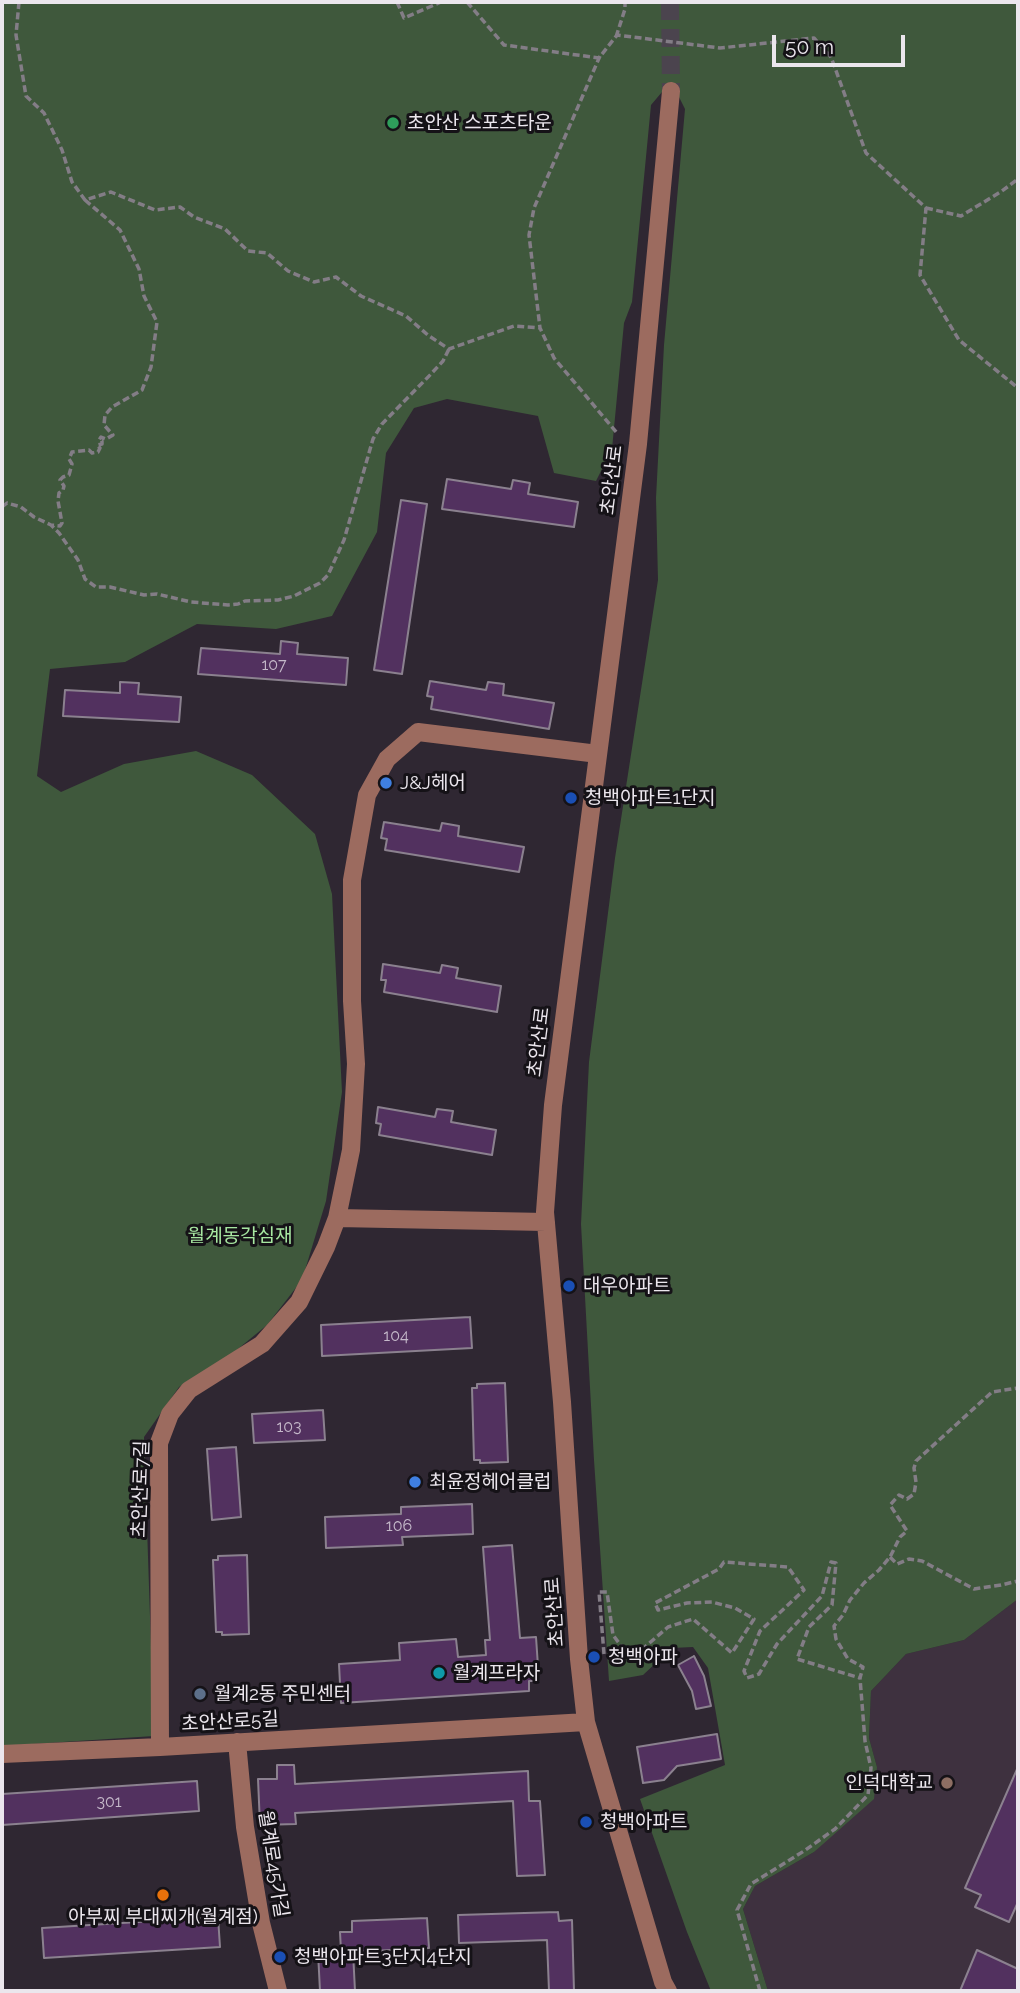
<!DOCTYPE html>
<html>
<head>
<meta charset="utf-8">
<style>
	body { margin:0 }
	#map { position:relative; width:1020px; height:1993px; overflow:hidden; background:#2f2732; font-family:Raleway,sans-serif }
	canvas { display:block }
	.frame { position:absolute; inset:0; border:4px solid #ebe6ed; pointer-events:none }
	.scale { position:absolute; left:772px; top:35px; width:133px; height:32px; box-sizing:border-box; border:4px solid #ebe6ed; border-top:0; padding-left:9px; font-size:21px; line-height:24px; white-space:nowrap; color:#ebe6ed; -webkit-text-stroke:5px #151217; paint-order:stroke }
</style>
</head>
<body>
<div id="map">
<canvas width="1020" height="1993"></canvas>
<div class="frame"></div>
<div class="scale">50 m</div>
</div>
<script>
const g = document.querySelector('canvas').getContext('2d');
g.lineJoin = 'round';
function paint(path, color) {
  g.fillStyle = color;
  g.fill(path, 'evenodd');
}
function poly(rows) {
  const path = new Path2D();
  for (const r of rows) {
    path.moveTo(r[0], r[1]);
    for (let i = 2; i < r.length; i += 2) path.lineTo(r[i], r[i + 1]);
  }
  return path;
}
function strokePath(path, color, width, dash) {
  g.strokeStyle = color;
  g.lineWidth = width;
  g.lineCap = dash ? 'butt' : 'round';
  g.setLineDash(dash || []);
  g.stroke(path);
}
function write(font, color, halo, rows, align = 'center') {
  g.font = font + ' Raleway,"Noto Sans KR",sans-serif';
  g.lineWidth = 6;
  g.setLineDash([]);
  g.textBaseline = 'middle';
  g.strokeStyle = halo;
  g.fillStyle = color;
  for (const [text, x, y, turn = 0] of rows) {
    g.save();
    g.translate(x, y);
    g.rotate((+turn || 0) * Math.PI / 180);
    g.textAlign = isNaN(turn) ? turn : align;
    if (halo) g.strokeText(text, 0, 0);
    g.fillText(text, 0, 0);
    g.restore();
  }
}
const education = poly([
	[1018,1599,1018,1991,768,1991,743,1909,755,1886,814,1852,877,1767,869,1738,871,1691,906,1654,964,1640]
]);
const green = poly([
	[2,2,1018,2,1018,1599,964,1640,906,1654,871,1691,869,1738,877,1767,874,1799,814,1852,755,1886,743,1909,768,1991,711,1991,687,1932,640,1799,725,1765,708,1668,693,1647,672,1648,643,1675,609,1681,594,1460,581,1224,589,1062,615,858,658,580,656,498,664,345,685,109,677,93,662,92,651,105,632,302,624,323,612,449,596,481,554,473,538,416,447,399,414,408,386,453,377,532,332,616,276,629,197,624,125,662,50,669,37,776,61,792,124,764,196,751,252,775,315,834,332,894,342,1092,326,1201,302,1280,267,1325,233,1353,179,1387,144,1437,154,1736,2,1746]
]);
const building = poly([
	[447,479,511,489,513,480,530,483,528,494,578,502,574,527,442,509,447,479],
	[401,500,427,504,402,674,374,670,401,500],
	[281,641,298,643,297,654,348,658,346,685,198,674,201,648,280,654,281,641],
	[430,681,486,690,488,682,504,684,503,695,554,703,549,729,431,709,433,697,427,696,430,681],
	[120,682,139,683,138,694,181,697,179,722,63,716,65,690,120,693,120,682],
	[384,822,440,831,442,823,459,826,458,836,524,847,519,872,385,850,387,839,381,838,384,822],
	[383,964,440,973,442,965,458,968,456,978,501,986,497,1012,384,992,386,980,381,980,383,964],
	[378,1107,435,1117,437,1109,453,1111,451,1122,496,1130,492,1155,379,1135,381,1124,376,1123,378,1107],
	[470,1317,472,1348,322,1356,321,1325,470,1317],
	[505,1383,508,1462,480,1463,480,1460,474,1460,472,1388,477,1388,477,1384,505,1383],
	[323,1410,325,1440,254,1443,252,1414,323,1410],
	[236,1447,241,1517,212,1520,207,1449,236,1447],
	[472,1504,473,1534,402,1537,403,1545,326,1548,325,1517,401,1514,401,1507,472,1504],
	[512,1545,520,1638,536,1637,539,1681,529,1681,529,1691,341,1703,339,1664,400,1660,399,1643,456,1639,458,1657,486,1655,485,1640,490,1640,483,1547,512,1545],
	[247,1555,249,1634,222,1635,222,1632,216,1632,213,1560,218,1560,218,1556,247,1555],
	[694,1656,704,1676,711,1706,696,1709,692,1691,678,1665,694,1656],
	[717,1734,721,1759,677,1766,664,1780,643,1783,637,1747,717,1734],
	[277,1765,294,1765,295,1784,528,1771,529,1801,540,1801,545,1875,517,1876,513,1801,295,1813,296,1824,260,1825,258,1779,277,1779,277,1765],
	[1018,1767,1018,1902,1009,1922,975,1907,981,1895,965,1888,1018,1767],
	[197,1781,199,1811,2,1825,2,1794,197,1781],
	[558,1912,559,1921,572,1920,574,1991,549,1991,547,1940,459,1943,458,1915,558,1912],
	[218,1917,220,1947,44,1958,42,1928,218,1917],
	[427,1918,429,1948,353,1952,355,1991,320,1991,318,1952,341,1951,340,1932,352,1932,352,1921,427,1918],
	[977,1950,1018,1969,1018,1991,960,1991,977,1950]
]);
const minorTunnel = poly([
	[670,2,671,91]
]);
const path = poly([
	[19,2,16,35,26,96,44,113,62,150,72,182,85,200,111,192,155,210,180,207,194,217,225,229,248,251,267,253,288,271,314,282,336,277,361,296,406,316,429,336,449,349,514,326,540,328],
	[397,2,404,18,441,2],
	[467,2,504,45,599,58,617,35,720,48,814,38,831,57,866,153,926,208,920,275,959,340,1018,388],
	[616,37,625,9,625,2],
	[600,56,534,208,529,235,540,328,554,358,617,433],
	[85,200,120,230,139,269,144,296,157,322,151,367,142,390,112,407,105,415,104,425,113,435,106,439,101,437,99,440,102,441,102,444,97,445,100,448,98,452,92,453,89,450,72,452,69,459,72,464,69,475,63,477,60,480,64,486,63,490,59,493,58,501,62,523,60,526,51,525,59,533,78,560,85,579,96,587,110,587,144,595,157,594,191,602,228,605,238,604,245,601,278,600,294,596,320,583,328,575,344,540,373,439,382,424,431,374,443,361,449,349],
	[926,208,961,216,1002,191,1018,179],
	[2,507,7,503,21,507,34,517,51,525],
	[890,1557,897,1564,909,1559,922,1561,974,1589,1001,1585,1018,1581],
	[604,1654,599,1592,607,1592,613,1635,631,1659,668,1627,693,1619,732,1653,754,1619,735,1608,712,1602,687,1603,658,1610,655,1603,719,1569,724,1562,788,1567,804,1590,760,1631,744,1671,747,1678,759,1674,777,1644,822,1596,831,1562,836,1563,832,1605,809,1627,797,1659,860,1678,863,1667,848,1659,836,1639,834,1626,843,1615,850,1600,864,1583,879,1570,890,1557,900,1537,907,1531,890,1505,899,1495,907,1499,914,1494,916,1482,914,1468,916,1461,992,1392,1018,1388],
	[760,1991,737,1910,751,1884,804,1851,835,1829,868,1795,871,1768,865,1741,860,1678]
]);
const minor = poly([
	[337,1218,351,1150,356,1064,352,1001,352,880,367,795,387,759,418,732,598,754],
	[237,1742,245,1827,261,1923,278,1991],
	[160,1747,159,1443,170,1414,189,1390,262,1344,299,1302,326,1247,337,1218,546,1222],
	[2,1754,160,1747,586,1722],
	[668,1991,663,1982,586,1722,579,1659,562,1402,545,1212,553,1105,638,444,671,91]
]);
const markers = [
	[393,123,7,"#2e9e5b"],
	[386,783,7,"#3f7fe0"],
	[571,798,7,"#1a4fb4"],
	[569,1286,7,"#1a4fb4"],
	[415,1482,7,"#3f7fe0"],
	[594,1657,7,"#1a4fb4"],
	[439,1673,7,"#0f9aa8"],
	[200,1694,7,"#5c6f8a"],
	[947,1783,7,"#8d6e63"],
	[586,1822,7,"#1a4fb4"],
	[163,1895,7,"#e8710a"],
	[280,1957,7,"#1a4fb4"]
];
const numberNames = [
	["107",274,665],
	["104",396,1336],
	["103",289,1427],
	["106",399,1526],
	["301",109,1802]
];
const poiNames = [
	["초안산 스포츠타운",407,123],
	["J&J헤어",400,783],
	["청백아파트1단지",585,798],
	["대우아파트",583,1286],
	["최윤정헤어클럽",429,1482],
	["청백아파",608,1657],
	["월계프라자",453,1673],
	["월계2동 주민센터",214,1694],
	["인덕대학교",933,1783,"right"],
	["청백아파트",600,1822],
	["아부찌 부대찌개(월계점)",163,1917,"center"],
	["청백아파트3단지4단지",294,1957]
];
const streetNames = [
	["초안산로",612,480,-83],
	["초안산로",539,1042,-83],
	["초안산로7길",141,1489,-88],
	["초안산로",555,1612,-94],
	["초안산로5길",230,1722,-3],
	["월계로45가길",273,1864,81]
];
const parkNames = [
	["월계동각심재",240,1236]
];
paint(education, '#3e313f');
paint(green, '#3f583c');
paint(building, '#52315f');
strokePath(building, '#8b818f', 2);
strokePath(minorTunnel, '#4b444e', 18, [18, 9]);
strokePath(path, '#837d86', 3.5, [7, 3.5]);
strokePath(minor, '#9c6b5f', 18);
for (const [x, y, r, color] of markers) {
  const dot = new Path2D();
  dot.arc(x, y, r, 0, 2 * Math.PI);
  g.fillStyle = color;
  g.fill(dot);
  strokePath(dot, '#151217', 2.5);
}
write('16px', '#c5b9ca', null, numberNames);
write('19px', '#ebe6ed', '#151217', poiNames, 'left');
write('19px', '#ebe6ed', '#151217', streetNames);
write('19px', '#a7e7a1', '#151217', parkNames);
</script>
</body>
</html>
